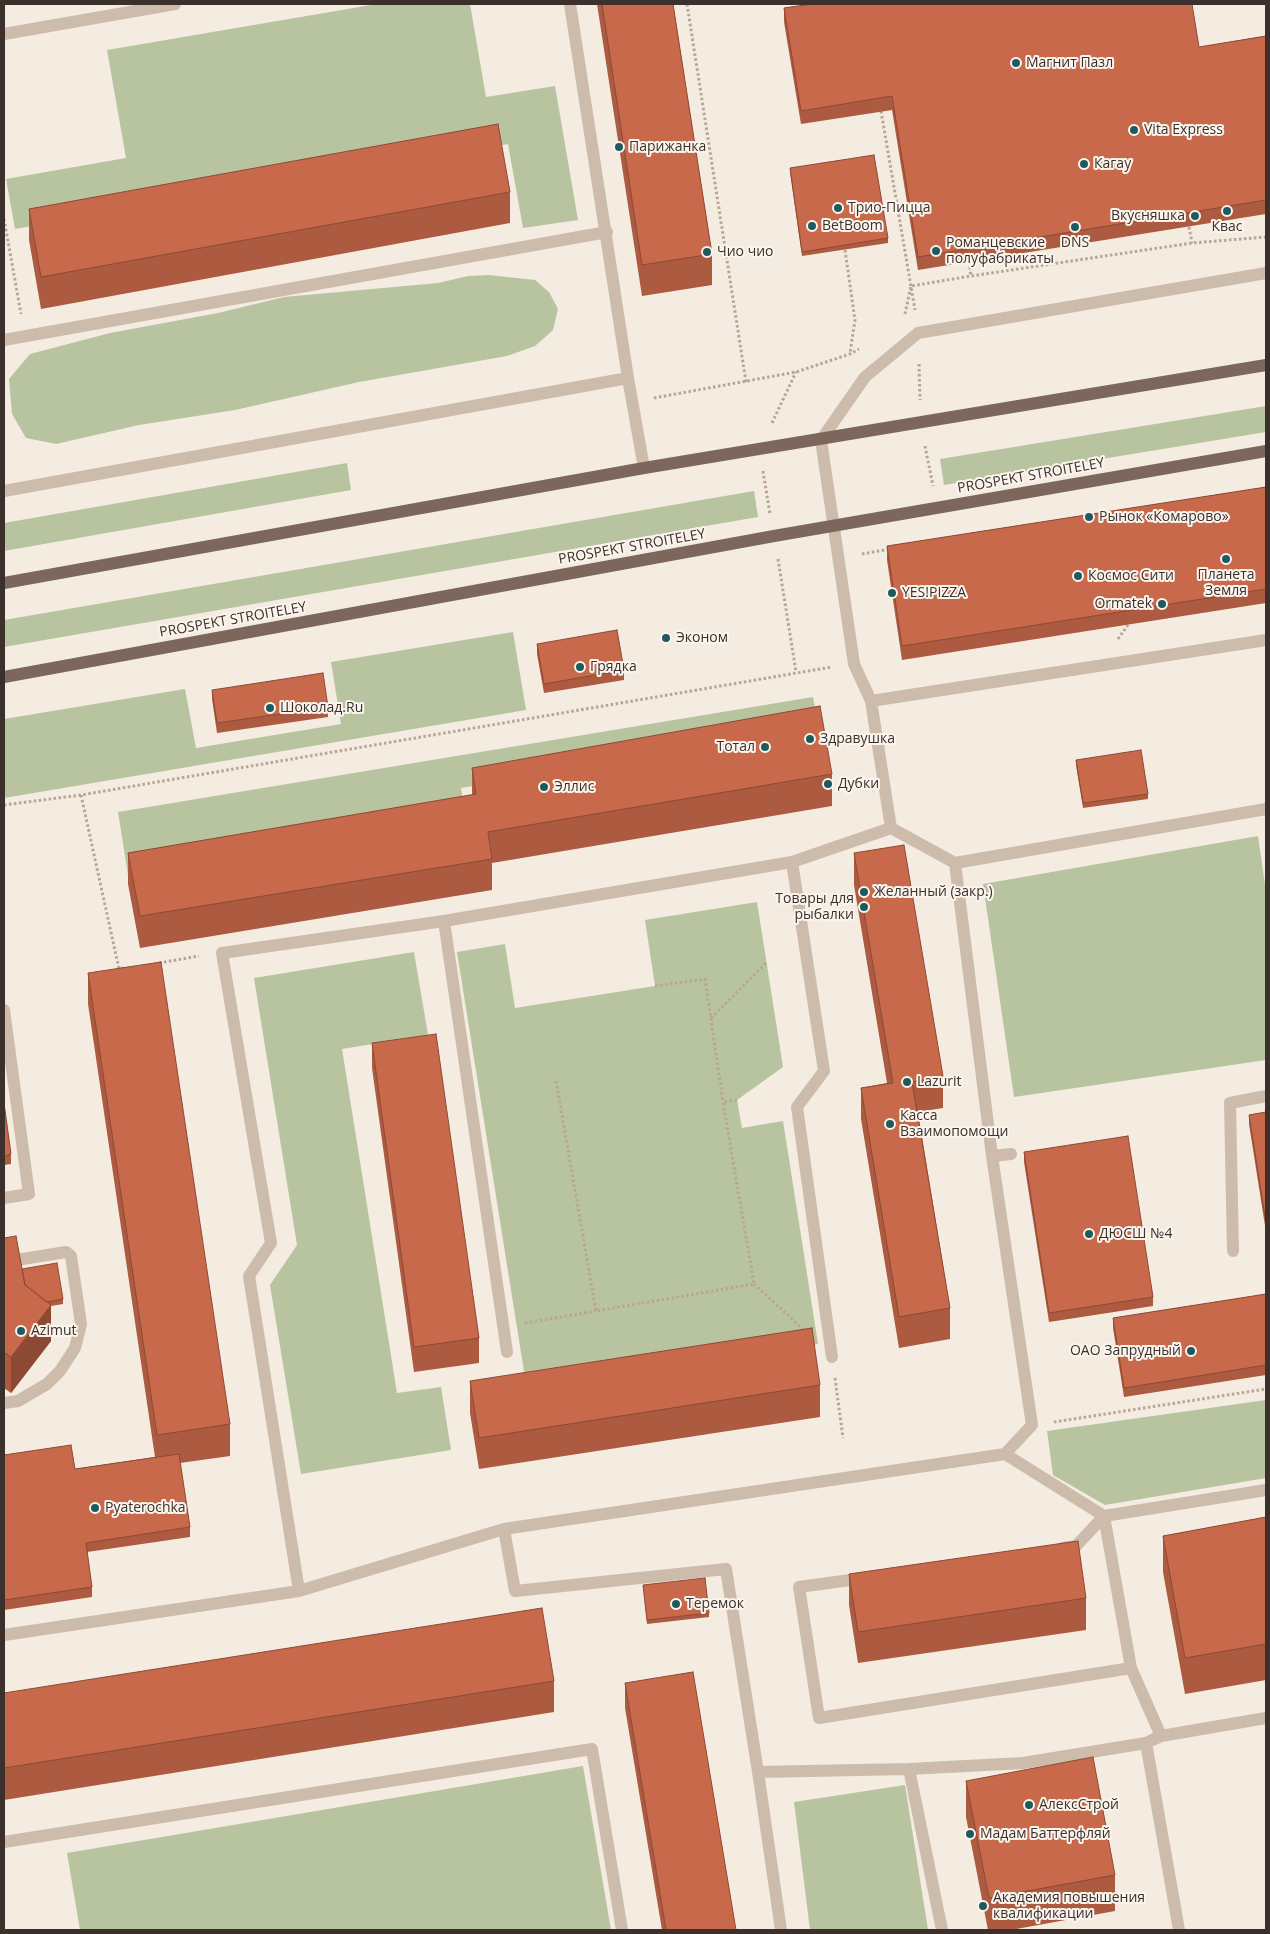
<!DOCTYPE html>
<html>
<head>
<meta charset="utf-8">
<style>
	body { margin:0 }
	#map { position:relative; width:1270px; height:1934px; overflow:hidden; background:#f4ebe1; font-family:"Open Sans",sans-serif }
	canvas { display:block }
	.frame { position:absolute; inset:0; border:5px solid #3b302b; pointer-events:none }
</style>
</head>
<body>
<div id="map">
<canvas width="1270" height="1934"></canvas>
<div class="frame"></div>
</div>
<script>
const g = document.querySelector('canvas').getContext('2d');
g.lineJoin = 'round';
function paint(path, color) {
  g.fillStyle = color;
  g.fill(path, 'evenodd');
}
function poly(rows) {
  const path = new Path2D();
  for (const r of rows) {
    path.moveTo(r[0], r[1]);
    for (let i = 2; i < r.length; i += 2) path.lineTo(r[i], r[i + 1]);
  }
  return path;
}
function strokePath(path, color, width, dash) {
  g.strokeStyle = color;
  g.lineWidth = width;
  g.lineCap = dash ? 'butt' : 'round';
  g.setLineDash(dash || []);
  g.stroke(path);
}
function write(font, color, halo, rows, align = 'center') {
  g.font = font + ' "Open Sans",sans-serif';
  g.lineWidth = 4;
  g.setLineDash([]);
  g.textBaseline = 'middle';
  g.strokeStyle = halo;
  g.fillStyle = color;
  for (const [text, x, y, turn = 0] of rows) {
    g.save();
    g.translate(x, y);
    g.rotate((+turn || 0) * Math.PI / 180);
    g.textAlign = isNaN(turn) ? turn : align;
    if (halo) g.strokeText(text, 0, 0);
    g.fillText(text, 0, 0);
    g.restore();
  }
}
const green = poly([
	[377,4,470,4,486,97,555,86,578,220,523,228,508,144,15,229,6,179,126,158,107,50],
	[489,275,535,280,549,292,558,309,553,330,535,346,507,356,359,382,235,410,139,425,56,444,26,438,12,414,9,379,30,354,110,333,218,313,284,297,438,283,468,276],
	[1266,406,1266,432,944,485,940,459],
	[347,463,351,490,4,551,4,523],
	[754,491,758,517,4,647,4,620],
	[513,632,526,710,4,798,4,719,185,689,196,748,341,724,331,662],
	[813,697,819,730,461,788,466,819,128,875,118,812],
	[1258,836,1266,891,1266,1060,1014,1097,983,884],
	[757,902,783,1067,737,1100,742,1128,783,1121,818,1344,527,1390,457,952,505,944,515,1008,655,986,645,920],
	[414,952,428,1035,342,1049,397,1393,441,1387,451,1450,301,1474,270,1285,297,1245,254,978],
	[1266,1400,1266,1478,1105,1505,1053,1475,1047,1431],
	[583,1766,611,1930,80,1930,67,1853],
	[905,1785,928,1930,810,1930,794,1802]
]);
const path = poly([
	[687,4,746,382],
	[881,111,915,310],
	[4,219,21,314],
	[1189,227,1192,243],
	[845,250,855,320,850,353],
	[969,262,971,276],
	[905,314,911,286,971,276,1192,243,1266,237],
	[919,364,920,400],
	[654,398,796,372,850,354,859,349],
	[772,423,796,372],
	[925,446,933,486],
	[763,471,770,514],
	[862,554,890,549],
	[778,559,796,672],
	[1118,639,1128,625],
	[81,795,119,969,123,968],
	[4,805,81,795,832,667],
	[159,963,199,956],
	[655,986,705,979,723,1102],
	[711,1018,766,963],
	[556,1081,596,1311,754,1284,723,1102,737,1100],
	[754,1284,805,1331],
	[525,1323,596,1311],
	[835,1378,843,1438],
	[1054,1422,1266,1389]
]);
const service = poly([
	[570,4,628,378,644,468],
	[4,34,175,4],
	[4,340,607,232],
	[4,491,628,378],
	[871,701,1266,640],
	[891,828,871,701,854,664,821,440,865,377,918,333,1266,273],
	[792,862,824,1071,797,1107,832,1357],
	[955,863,992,1156,1032,1425,1005,1454,1104,1516,1266,1490],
	[444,921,507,1352],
	[4,1010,29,1194,4,1198],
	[992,1156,1011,1154],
	[1233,1251,1230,1103,1266,1096],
	[4,1262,66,1252,71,1256,81,1324,75,1348,60,1371,47,1384,18,1401,4,1403],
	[1104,1516,1131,1668,1161,1736,1266,1718],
	[504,1529,515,1591,726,1569,758,1772,909,1769,1023,1763,1146,1743,1161,1736],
	[1063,1548,1076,1546,1104,1516],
	[865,1578,799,1587,819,1718,1131,1668],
	[299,1591,249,1276,271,1243,222,953,444,921,792,862,891,828,955,863,1266,809],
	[4,1635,299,1591,504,1529,1005,1454],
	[1146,1743,1179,1930],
	[909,1769,942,1930],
	[758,1772,781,1930],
	[4,1842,592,1749,622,1930]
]);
const primary = poly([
	[4,583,644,468,1266,365],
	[4,677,774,536,1266,451]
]);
const wall = poly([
	[597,4,673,4,712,254,712,285,642,296],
	[784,8,1199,47,1266,36,1266,214,918,270,892,110,801,124,784,22],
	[790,168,888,238,888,243,802,256,790,172],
	[510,192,510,223,41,309,29,240,29,209],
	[1266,487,1266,603,902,660,887,560,887,546],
	[537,644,624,670,624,680,544,693,537,654],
	[212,690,328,707,328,717,217,733,212,699],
	[1076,760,1148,794,1148,799,1083,808,1076,765],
	[472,768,832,774,832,806,492,863,492,890,140,948,128,884,128,853,472,795],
	[854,853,943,1076,943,1108,918,1112,950,1308,950,1339,899,1348,861,1119,861,1088,887,1083,854,885],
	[88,973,230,1424,230,1456,180,1463,190,1527,190,1537,87,1552,92,1587,92,1597,4,1610,4,1455,75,1469,155,1457,88,1004],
	[372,1043,479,1338,479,1363,414,1372,372,1068],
	[4,1103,11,1154,11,1164,4,1165],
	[1266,1112,1266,1232,1249,1124,1249,1115],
	[1024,1152,1153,1297,1153,1306,1049,1322,1024,1162],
	[4,1238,22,1269,63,1299,63,1304,51,1306,51,1341,11,1393,4,1388],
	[1266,1294,1266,1375,1124,1397,1113,1328,1113,1318],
	[470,1381,820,1385,820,1417,479,1469,470,1413],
	[1266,1517,1266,1680,1185,1694,1163,1572,1163,1536],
	[849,1574,1086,1598,1086,1630,858,1663,849,1605],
	[643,1585,709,1613,709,1617,647,1624],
	[554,1681,554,1712,4,1800,4,1693],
	[625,1683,736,1930,662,1930,625,1708],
	[966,1781,1115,1875,1115,1911,1011,1930,988,1930,966,1817]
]);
const shadedWall = poly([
	[51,1305,51,1341,11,1393,11,1357]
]);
const building = poly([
	[602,4,673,4,712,254,642,265,602,4],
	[812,4,1192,4,1199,47,1266,36,1266,200,918,257,892,96,801,111,784,8,812,4],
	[498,124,510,192,41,277,29,209,498,124],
	[874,155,888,238,802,252,790,168,874,155],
	[1266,487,1266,589,902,646,887,546,1266,487],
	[617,630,624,670,544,684,537,644,617,630],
	[323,673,328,707,217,723,212,690,323,673],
	[820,706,832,774,488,832,492,859,140,916,128,853,476,794,472,768,820,706],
	[1141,750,1148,794,1083,803,1076,760,1141,750],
	[904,845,943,1076,912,1082,950,1308,899,1317,861,1088,893,1083,854,853,904,845],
	[161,962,230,1424,157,1435,88,973,161,962],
	[436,1034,479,1338,414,1347,372,1043,436,1034],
	[4,1103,11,1154,4,1156,4,1103],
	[1266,1112,1266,1223,1249,1115,1266,1112],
	[1128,1136,1153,1297,1049,1313,1024,1152,1128,1136],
	[16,1236,25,1285,51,1305,11,1357,4,1352,4,1238,16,1236],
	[57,1263,63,1299,47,1302,25,1285,22,1269,57,1263],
	[1266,1294,1266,1365,1124,1388,1113,1318,1266,1294],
	[812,1328,820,1385,479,1438,470,1381,812,1328],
	[71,1445,75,1469,179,1454,190,1527,86,1543,92,1587,4,1600,4,1455,71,1445],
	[1266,1517,1266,1644,1185,1658,1163,1536,1266,1517],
	[1078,1541,1086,1598,858,1632,849,1574,1078,1541],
	[705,1578,709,1613,647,1620,643,1585,705,1578],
	[542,1608,554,1681,4,1768,4,1693,542,1608],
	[693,1672,736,1930,666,1930,625,1683,693,1672],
	[1093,1757,1115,1875,989,1898,966,1781,1093,1757]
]);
const markers = [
	[1016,63,5,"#1f5a5e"],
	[1134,130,5,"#1f5a5e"],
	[619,147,5,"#1f5a5e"],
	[1084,164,5,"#1f5a5e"],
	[838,208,5,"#1f5a5e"],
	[1227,211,5,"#1f5a5e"],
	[1195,216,5,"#1f5a5e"],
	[812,226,5,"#1f5a5e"],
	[1075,227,5,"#1f5a5e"],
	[936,251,5,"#1f5a5e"],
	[707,252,5,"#1f5a5e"],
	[1089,517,5,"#1f5a5e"],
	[1226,559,5,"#1f5a5e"],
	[1078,576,5,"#1f5a5e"],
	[892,593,5,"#1f5a5e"],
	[1162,604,5,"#1f5a5e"],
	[666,638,5,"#1f5a5e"],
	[580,667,5,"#1f5a5e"],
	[270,708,5,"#1f5a5e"],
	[810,739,5,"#1f5a5e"],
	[765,747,5,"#1f5a5e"],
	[828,784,5,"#1f5a5e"],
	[544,787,5,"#1f5a5e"],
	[864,892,5,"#1f5a5e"],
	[864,907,5,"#1f5a5e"],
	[907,1082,5,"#1f5a5e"],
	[890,1124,5,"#1f5a5e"],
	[1089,1234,5,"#1f5a5e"],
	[21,1331,5,"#1f5a5e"],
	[1191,1351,5,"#1f5a5e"],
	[95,1508,5,"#1f5a5e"],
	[676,1604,5,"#1f5a5e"],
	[1029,1805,5,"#1f5a5e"],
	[970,1834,5,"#1f5a5e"],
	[983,1906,5,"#1f5a5e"]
];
const poiNames = [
	["Магнит Пазл",1026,63],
	["Vita Express",1144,130],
	["Парижанка",629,147],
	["Кагау",1094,164],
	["Трио-Пицца",848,208],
	["Вкусняшка",1185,216,"right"],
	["BetBoom",822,226],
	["Квас",1227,227,"center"],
	["Романцевские",946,243],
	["полуфабрикаты",946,259],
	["DNS",1075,243,"center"],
	["Чио чио",717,252],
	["Рынок «Комарово»",1099,517],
	["Планета",1226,575,"center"],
	["Земля",1226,591,"center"],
	["Космос Сити",1088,576],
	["YES!PIZZA",902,593],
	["Ormatek",1152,604,"right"],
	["Эконом",676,638],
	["Грядка",590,667],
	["Шоколад.Ru",280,708],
	["Здравушка",820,739],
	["Тотал",755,747,"right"],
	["Дубки",838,784],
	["Эллис",554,787],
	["Желанный (закр.)",874,892],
	["Товары для",854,899,"right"],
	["рыбалки",854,915,"right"],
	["Lazurit",917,1082],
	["Касса",900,1116],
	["Взаимопомощи",900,1132],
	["ДЮСШ №4",1099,1234],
	["Azimut",31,1331],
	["ОАО Запрудный",1181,1351,"right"],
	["Pyaterochka",105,1508],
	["Теремок",686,1604],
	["АлексСтрой",1039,1805],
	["Мадам Баттерфляй",980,1834],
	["Академия повышения",993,1898],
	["квалификации",993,1914]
];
const streetNames = [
	["PROSPEKT STROITELEY",1031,476,-10],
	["PROSPEKT STROITELEY",632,547,-10],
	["PROSPEKT STROITELEY",233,620,-10]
];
paint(green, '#b8c4a0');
strokePath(path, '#b9a596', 3, [2.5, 2.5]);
strokePath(service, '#cdbbac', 12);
strokePath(primary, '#7d675c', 12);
paint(wall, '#ac5a40');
paint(shadedWall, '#8c4a34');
paint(building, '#c8694b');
strokePath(building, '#8c4a34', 1);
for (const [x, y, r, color] of markers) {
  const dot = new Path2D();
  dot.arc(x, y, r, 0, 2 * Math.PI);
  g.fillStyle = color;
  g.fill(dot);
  strokePath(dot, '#fbf5ee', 2);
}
write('14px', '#3b302b', '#fbf5ee', poiNames, 'left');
write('14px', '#3b302b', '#fbf5ee', streetNames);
</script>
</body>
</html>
